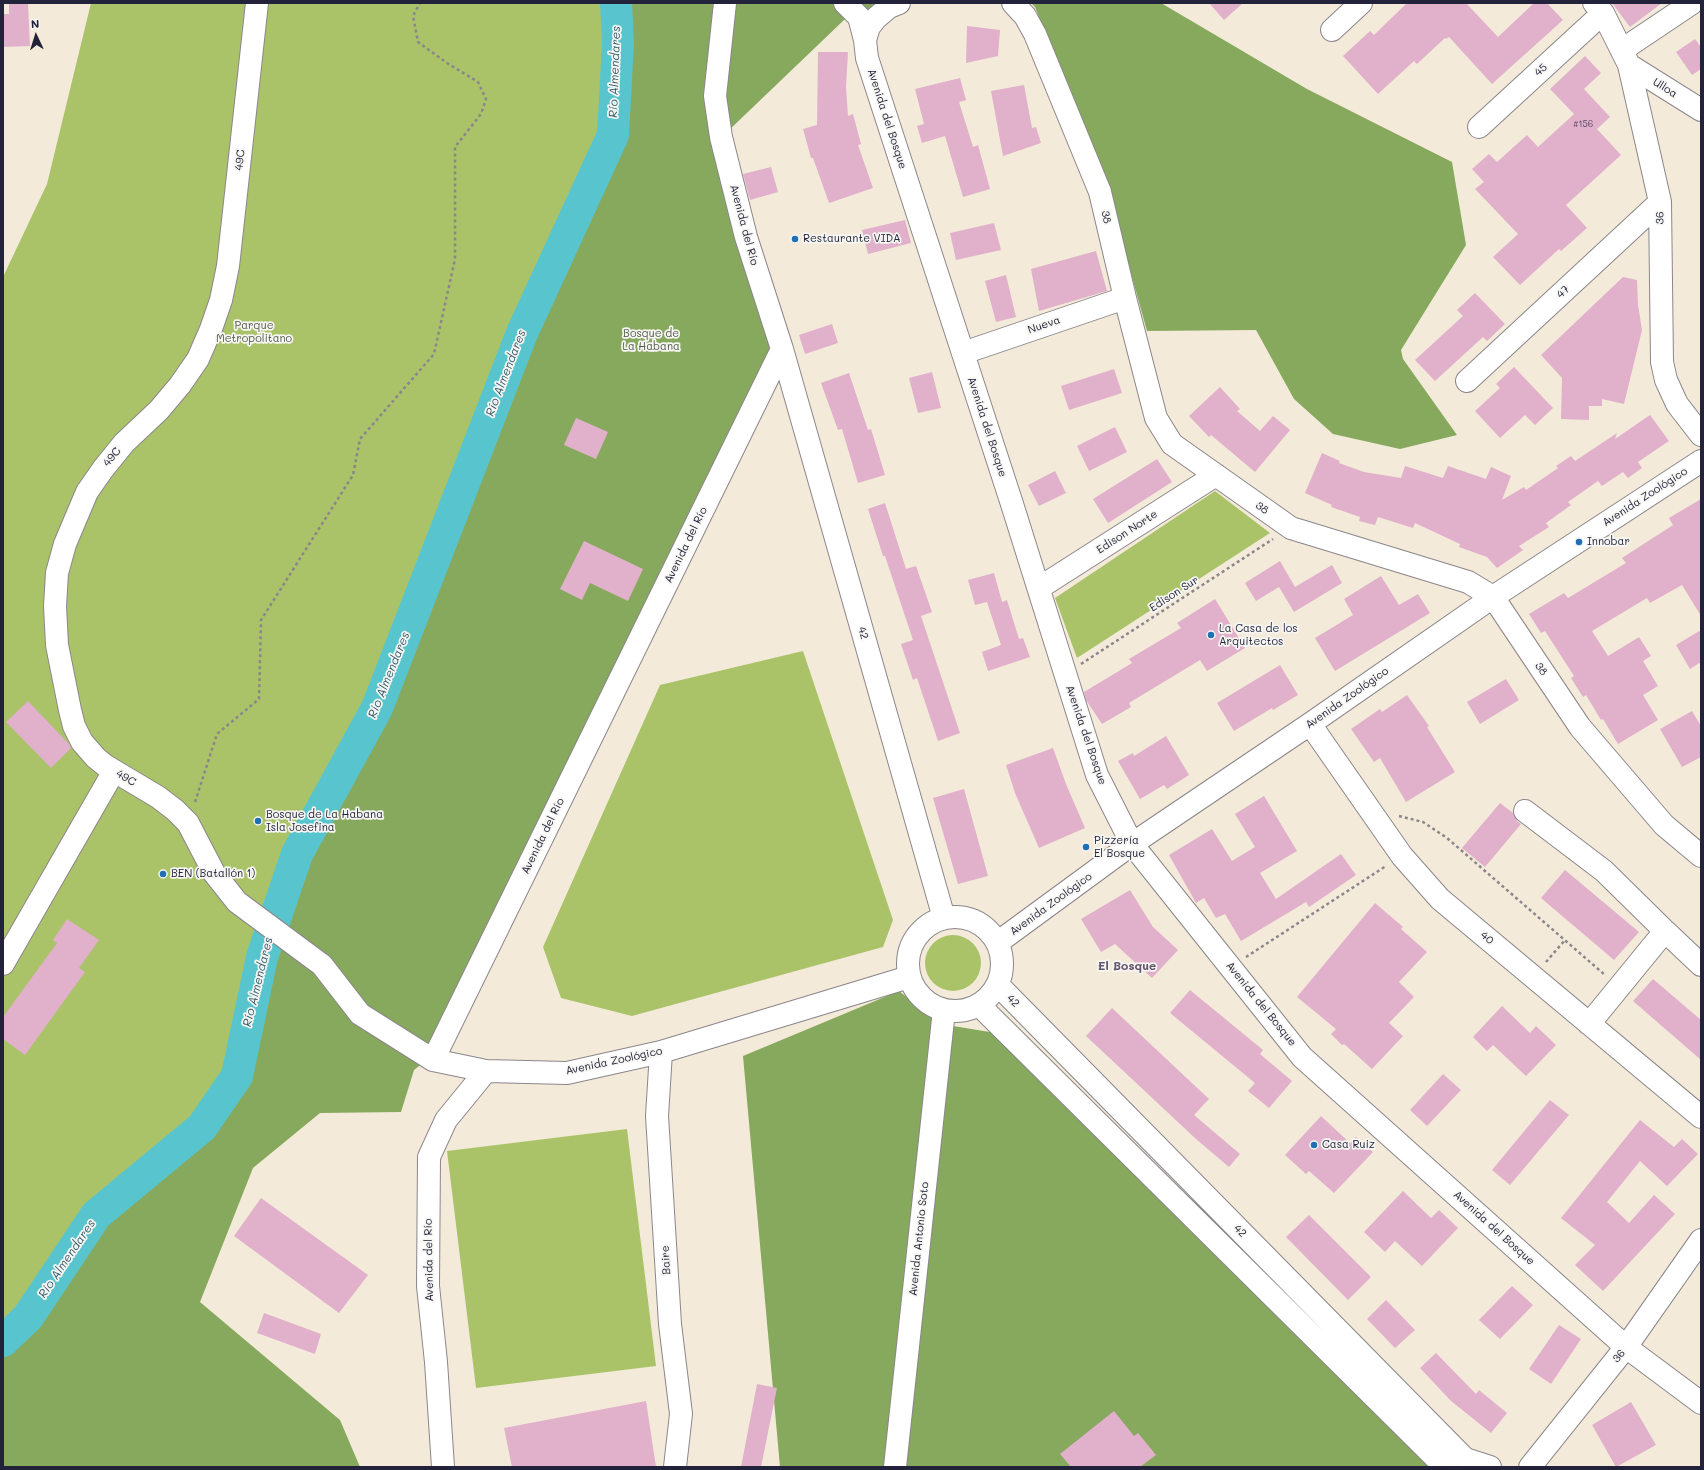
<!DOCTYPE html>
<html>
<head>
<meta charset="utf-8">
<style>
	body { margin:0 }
	#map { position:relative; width:1704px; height:1470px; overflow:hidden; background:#f4eada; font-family:Mali,sans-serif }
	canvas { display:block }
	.frame { position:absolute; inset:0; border:4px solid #22223b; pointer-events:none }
	.north { position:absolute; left:16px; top:16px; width:40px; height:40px; -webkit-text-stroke:3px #f6f6f2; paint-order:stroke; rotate:356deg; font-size:11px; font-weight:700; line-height:16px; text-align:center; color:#22223b }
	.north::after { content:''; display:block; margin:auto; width:14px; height:18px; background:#22223b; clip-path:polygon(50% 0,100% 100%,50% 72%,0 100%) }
</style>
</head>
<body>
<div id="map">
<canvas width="1704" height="1470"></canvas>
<div class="frame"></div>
<div class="north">N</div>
</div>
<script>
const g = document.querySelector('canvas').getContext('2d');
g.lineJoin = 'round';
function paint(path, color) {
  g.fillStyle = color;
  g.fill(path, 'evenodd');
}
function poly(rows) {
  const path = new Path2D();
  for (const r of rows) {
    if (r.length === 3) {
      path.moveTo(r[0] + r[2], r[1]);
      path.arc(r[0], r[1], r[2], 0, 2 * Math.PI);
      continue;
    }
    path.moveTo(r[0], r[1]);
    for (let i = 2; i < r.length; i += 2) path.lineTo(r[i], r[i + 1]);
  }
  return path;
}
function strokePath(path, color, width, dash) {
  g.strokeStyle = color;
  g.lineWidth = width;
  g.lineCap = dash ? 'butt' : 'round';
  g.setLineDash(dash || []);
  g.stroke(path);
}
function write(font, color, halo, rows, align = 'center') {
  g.font = font + ' Mali,sans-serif';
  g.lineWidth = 3.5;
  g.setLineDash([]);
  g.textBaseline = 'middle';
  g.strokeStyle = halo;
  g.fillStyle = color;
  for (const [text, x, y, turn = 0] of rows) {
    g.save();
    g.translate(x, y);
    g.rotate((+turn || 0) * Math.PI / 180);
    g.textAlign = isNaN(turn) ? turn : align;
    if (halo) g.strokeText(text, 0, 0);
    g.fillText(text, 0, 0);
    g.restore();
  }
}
const green = poly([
	[91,3,601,3,604,55,603,89,613,135,521,333,377,708,297,854,262,957,237,1076,202,1127,96,1215,3,1332,3,277,47,184],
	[1215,491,1270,533,1077,658,1055,598],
	[803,651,893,920,883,947,632,1016,561,998,543,947,660,685],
	[953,963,28],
	[627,1129,656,1366,476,1388,447,1151]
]);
const forest = poly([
	[630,3,910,3,844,20,727,132,782,349,433,1055,414,1070,401,1112,320,1113,253,1168,200,1302,340,1420,360,1467,3,1467,3,1332,96,1215,202,1127,237,1076,262,957,297,854,377,708,522,333,613,135,625,88,629,37],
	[1031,3,1161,3,1307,89,1452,162,1466,245,1401,350,1403,359,1457,435,1400,449,1333,434,1294,399,1256,330,1147,331,1109,194,1035,7],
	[899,991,941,1024,1002,1034,1441,1467,780,1467,743,1056]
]);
const water = poly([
	[601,3,630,3,628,67,625,88,613,135,603,89,604,55]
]);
const river = poly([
	[3,1341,28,1317,96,1215,202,1127,237,1076,262,957,297,854,377,708,522,333,613,135,618,42,616,3]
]);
const building = poly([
	[9,3,28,3,30,46,3,47,3,14,9,14],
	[1209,3,1243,3,1224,20],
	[1407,3,1466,3,1498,37,1534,3,1547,3,1563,20,1492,84,1449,37,1446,39,1445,38,1417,64,1414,61,1378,94,1343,56,1370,31,1374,35],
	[1612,3,1662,3,1630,27],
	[967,26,1000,30,998,56,966,63],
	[1695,39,1701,47,1701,69,1692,75,1676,52],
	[818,52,848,52,846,87,848,116,853,114,861,144,858,145,873,188,829,203,813,158,811,158,803,129,817,125],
	[1585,56,1601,73,1584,89,1610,117,1597,129,1621,155,1566,205,1587,228,1561,251,1559,249,1520,285,1493,257,1518,234,1475,189,1484,182,1472,169,1489,154,1497,162,1527,135,1538,147,1574,114,1550,89],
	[960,78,966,100,959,102,973,147,978,145,990,189,963,197,945,136,922,143,917,126,924,124,915,89],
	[1024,85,1032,128,1036,127,1041,143,1003,156,991,91],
	[771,167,778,192,750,200,743,174],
	[905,220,911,243,868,254,862,230],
	[994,223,1001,250,956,260,950,233],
	[1096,251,1107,291,1039,311,1031,269],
	[1006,275,1016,317,996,322,985,281],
	[1623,277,1637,280,1638,305,1642,330,1624,404,1602,399,1602,406,1589,406,1589,420,1561,419,1562,378,1541,355],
	[1475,293,1505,324,1487,341,1483,337,1435,381,1415,360,1463,316,1457,310],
	[832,324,838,343,805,354,799,335],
	[1514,367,1553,408,1535,425,1525,415,1500,438,1475,411,1500,388,1496,384],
	[1114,369,1122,393,1069,410,1061,386],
	[932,372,941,408,918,413,909,378],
	[849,373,868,430,871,429,885,475,858,483,842,429,838,430,821,383],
	[1220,387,1240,409,1237,411,1260,431,1273,416,1290,430,1255,472,1211,435,1209,437,1189,416],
	[1650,415,1669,441,1638,462,1642,468,1628,478,1623,472,1602,486,1598,481,1568,502,1571,505,1546,523,1549,527,1519,546,1523,550,1497,568,1487,557,1459,547,1460,544,1415,523,1413,528,1378,517,1375,525,1359,521,1360,517,1331,507,1332,505,1305,493,1322,453,1340,461,1339,463,1364,472,1401,478,1405,466,1443,478,1448,466,1486,479,1491,467,1511,476,1502,500,1524,487,1526,490,1558,468,1556,466,1571,456,1575,461,1617,433,1615,439],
	[576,418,608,432,596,459,564,445],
	[1115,427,1127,452,1089,471,1077,446],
	[1157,459,1172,482,1108,523,1093,499],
	[1055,471,1066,493,1039,506,1028,485],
	[1701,499,1701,616,1682,585,1650,603,1647,598,1592,631,1608,656,1639,637,1651,656,1643,661,1658,686,1643,695,1658,720,1618,744,1603,719,1601,720,1586,695,1583,697,1571,678,1574,676,1545,631,1541,633,1529,614,1564,593,1568,598,1626,563,1622,558,1673,525,1669,518],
	[885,503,906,569,916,566,932,612,921,616,960,733,938,741,917,678,913,680,901,644,913,640,885,556,883,556,868,509],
	[584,541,643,569,628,601,590,583,582,600,560,589],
	[1280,561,1295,587,1332,565,1342,583,1294,612,1279,587,1256,601,1245,583],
	[994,573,1002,602,1007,600,1019,639,1023,638,1030,657,988,671,982,652,1001,645,987,602,975,605,968,580],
	[1381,576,1399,605,1418,594,1430,613,1335,671,1315,638,1353,615,1344,599],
	[1215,599,1245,648,1207,671,1200,660,1129,703,1131,707,1102,724,1086,700,1084,692,1132,663,1129,659,1181,628,1177,623],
	[1701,630,1701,662,1690,669,1676,645],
	[1280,665,1298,695,1273,710,1272,708,1234,731,1217,703],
	[1506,679,1519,700,1480,724,1467,702],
	[1407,695,1429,726,1427,727,1455,772,1406,802,1380,758,1374,762,1351,729,1380,709,1382,712],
	[28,701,69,744,71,748,51,768,6,722],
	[1692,711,1701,726,1701,757,1682,767,1660,729],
	[1166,736,1189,775,1167,789,1164,785,1140,799,1118,761,1133,753,1134,756],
	[1053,748,1066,784,1085,828,1039,848,1015,793,1006,765],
	[964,789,988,876,958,884,933,798],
	[1264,796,1297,851,1260,873,1276,899,1341,854,1356,875,1309,907,1306,902,1241,941,1225,914,1216,918,1204,898,1196,903,1169,855,1212,829,1232,861,1255,847,1235,814],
	[1500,803,1513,813,1517,821,1521,824,1485,867,1462,848],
	[1565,870,1639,932,1614,960,1541,898],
	[1130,890,1153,927,1178,950,1152,978,1115,944,1101,952,1081,919],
	[1375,903,1403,927,1401,929,1427,952,1399,982,1414,997,1389,1023,1403,1036,1372,1069,1344,1044,1342,1045,1331,1034,1336,1029,1297,997],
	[67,919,99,940,79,968,85,972,25,1055,3,1039,3,1017,57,943,53,940],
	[1653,979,1701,1020,1701,1060,1633,1001],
	[1190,990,1263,1050,1260,1054,1292,1081,1269,1108,1248,1091,1255,1083,1170,1013],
	[1502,1006,1530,1033,1536,1026,1556,1045,1526,1076,1493,1045,1487,1051,1473,1037],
	[1112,1008,1209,1099,1194,1115,1240,1154,1229,1167,1196,1139,1086,1036],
	[1443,1074,1461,1090,1427,1126,1410,1110],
	[1550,1100,1569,1115,1510,1185,1492,1170],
	[1321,1116,1350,1143,1356,1137,1373,1152,1334,1193,1309,1171,1306,1174,1285,1155],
	[1640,1120,1674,1147,1682,1139,1698,1154,1667,1186,1640,1161,1607,1202,1629,1223,1654,1195,1675,1214,1603,1291,1575,1265,1595,1245,1561,1218],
	[1403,1191,1431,1218,1439,1210,1458,1228,1422,1266,1395,1241,1385,1252,1364,1232],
	[261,1198,368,1275,339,1313,234,1236],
	[1309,1215,1371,1277,1348,1300,1286,1237],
	[1512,1286,1533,1305,1500,1339,1479,1320],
	[1386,1300,1415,1330,1395,1348,1367,1319],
	[264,1313,321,1334,315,1354,257,1333],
	[1559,1325,1581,1339,1551,1384,1529,1369],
	[1436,1353,1476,1394,1479,1390,1507,1413,1491,1433,1451,1401,1420,1368],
	[757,1384,777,1388,761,1467,741,1467],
	[646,1401,656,1467,512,1467,504,1428],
	[1631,1402,1656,1445,1616,1467,1592,1425],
	[1114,1411,1134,1436,1138,1433,1156,1455,1140,1467,1071,1467,1060,1454]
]);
const path = poly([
	[1081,664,1273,539],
	[195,802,217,734,259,699,261,620,353,475,360,439,434,354,455,259,455,147,481,114,486,99,478,82,447,63,418,42,413,16,420,3],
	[1399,816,1423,822,1447,838,1605,975],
	[1246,957,1386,866],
	[1546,962,1565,940]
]);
const minor = poly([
	[257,3,228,266,221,300,211,329,198,359,180,385,159,410,124,443,103,469,87,492,65,544,57,573,55,606,57,645,70,710,74,726,82,742,96,758,106,766,158,797,175,810,188,823,214,873,237,902,322,965,360,1014,433,1060,486,1071,567,1073,661,1052,909,977],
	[725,3,715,96,721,137,746,237,782,349,944,918],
	[845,3,859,17,865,40],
	[899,3,889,7,876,18,869,27,865,40,867,58,1012,504,1097,775,1132,844,1302,1057,1626,1347,1701,1403],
	[1013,3,1025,16,1035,34,1100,192,1125,298,1156,418,1172,444,1291,528,1468,582,1493,597,1580,727,1664,825,1701,856],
	[1594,3,1603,13,1629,65,1660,202,1662,362,1666,380,1677,404,1701,435],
	[1332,30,1361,3],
	[1622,50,1692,3],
	[1629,65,1701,110],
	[1479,127,1603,13],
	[963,353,1125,298],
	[1467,381,1660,202],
	[1039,588,1216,475],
	[1310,724,1402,856,1440,899,1701,1117],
	[1525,811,1604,871,1665,931],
	[955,964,47],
	[997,943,1132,844,1310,724,1493,597,1701,461],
	[3,964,114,771],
	[998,985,1465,1459,1490,1467],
	[980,1006,1445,1467],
	[1589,1024,1665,931,1701,965],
	[661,1052,657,1116,670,1324,681,1414,675,1467],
	[433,1060,782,349],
	[443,1467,436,1362,428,1286,429,1157,446,1120,486,1071],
	[895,1467,944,1010],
	[1530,1467,1626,1347,1701,1240]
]);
const markers = [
	[795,239,4,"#1f6fb2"],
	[1579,542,4,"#1f6fb2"],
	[1211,635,4,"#1f6fb2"],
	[258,821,4,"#1f6fb2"],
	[1086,847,4,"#1f6fb2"],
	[163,874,4,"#1f6fb2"],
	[1314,1145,4,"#1f6fb2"]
];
const numberNames = [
	["#156",1583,124]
];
const streetNames = [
	["45",1541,70,-43],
	["Ulloa",1665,88,32],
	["Avenida del Bosque",887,119,72],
	["49C",240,160,-84],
	["38",1106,217,79],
	["36",1660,218,-91],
	["Avenida del Río",744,225,75],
	["47",1563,292,-43],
	["Nueva",1044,325,-19],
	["Avenida del Bosque",987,427,72],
	["49C",112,457,-50],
	["Avenida Zoológico",1645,497,-33],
	["38",1262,508,35],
	["Edison Norte",1127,532,-33],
	["Avenida del Río",686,545,-64],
	["Edison Sur",1174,594,-33],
	["42",863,633,74],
	["38",1541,669,56],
	["Avenida Zoológico",1347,698,-35],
	["Avenida del Bosque",1086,735,71],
	["49C",126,778,31],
	["Avenida del Río",543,836,-64],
	["Avenida Zoológico",1051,904,-36],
	["40",1487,938,40],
	["42",1013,1001,45],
	["Avenida del Bosque",1261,1004,51],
	["Avenida Zoológico",614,1061,-12],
	["Avenida del Bosque",1494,1228,42],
	["42",1240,1231,45],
	["Avenida Antonio Soto",919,1239,-84],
	["Avenida del Río",429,1260,-91],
	["Baire",666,1260,-93],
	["36",1619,1356,-51]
];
const poiNames = [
	["Restaurante VIDA",803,239],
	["Innobar",1587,542],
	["La Casa de los",1219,629],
	["Arquitectos",1219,642],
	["Bosque de La Habana",266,815],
	["Isla Josefina",266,828],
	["Pizzería",1094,841],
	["El Bosque",1094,854],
	["BEN (Batallón 1)",171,874],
	["Casa Ruiz",1322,1145]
];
const parkNames = [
	["Parque",254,326],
	["Metropolitano",254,339],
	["Bosque de",651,334],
	["La Habana",651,347]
];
const waterNames = [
	["Río Almendares",615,72,-88],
	["Río Almendares",506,373,-69],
	["Río Almendares",389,675,-68],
	["Río Almendares",258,982,-76],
	["Río Almendares",67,1259,-56]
];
const neighbourhoodNames = [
	["El Bosque",1127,966]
];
paint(green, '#aac369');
paint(forest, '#87a95d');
paint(water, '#58c5ce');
strokePath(river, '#58c5ce', 32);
paint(building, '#e1b0cb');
strokePath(minor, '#8b868a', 24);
strokePath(path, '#8b868a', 2.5, [3, 3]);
strokePath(minor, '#fff', 22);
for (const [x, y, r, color] of markers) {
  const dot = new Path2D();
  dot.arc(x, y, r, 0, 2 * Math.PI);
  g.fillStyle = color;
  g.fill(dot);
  strokePath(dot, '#f6f6f2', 1.5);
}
write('9px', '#52465f', null, numberNames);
write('11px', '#22223b', '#f6f6f2', streetNames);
write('11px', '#22223b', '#f6f6f2', poiNames, 'left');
write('11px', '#525a4b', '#f6f6f2', parkNames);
write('italic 12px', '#355b6e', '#f6f6f2', waterNames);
write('bold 12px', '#65546d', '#f6f6f2', neighbourhoodNames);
</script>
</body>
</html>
